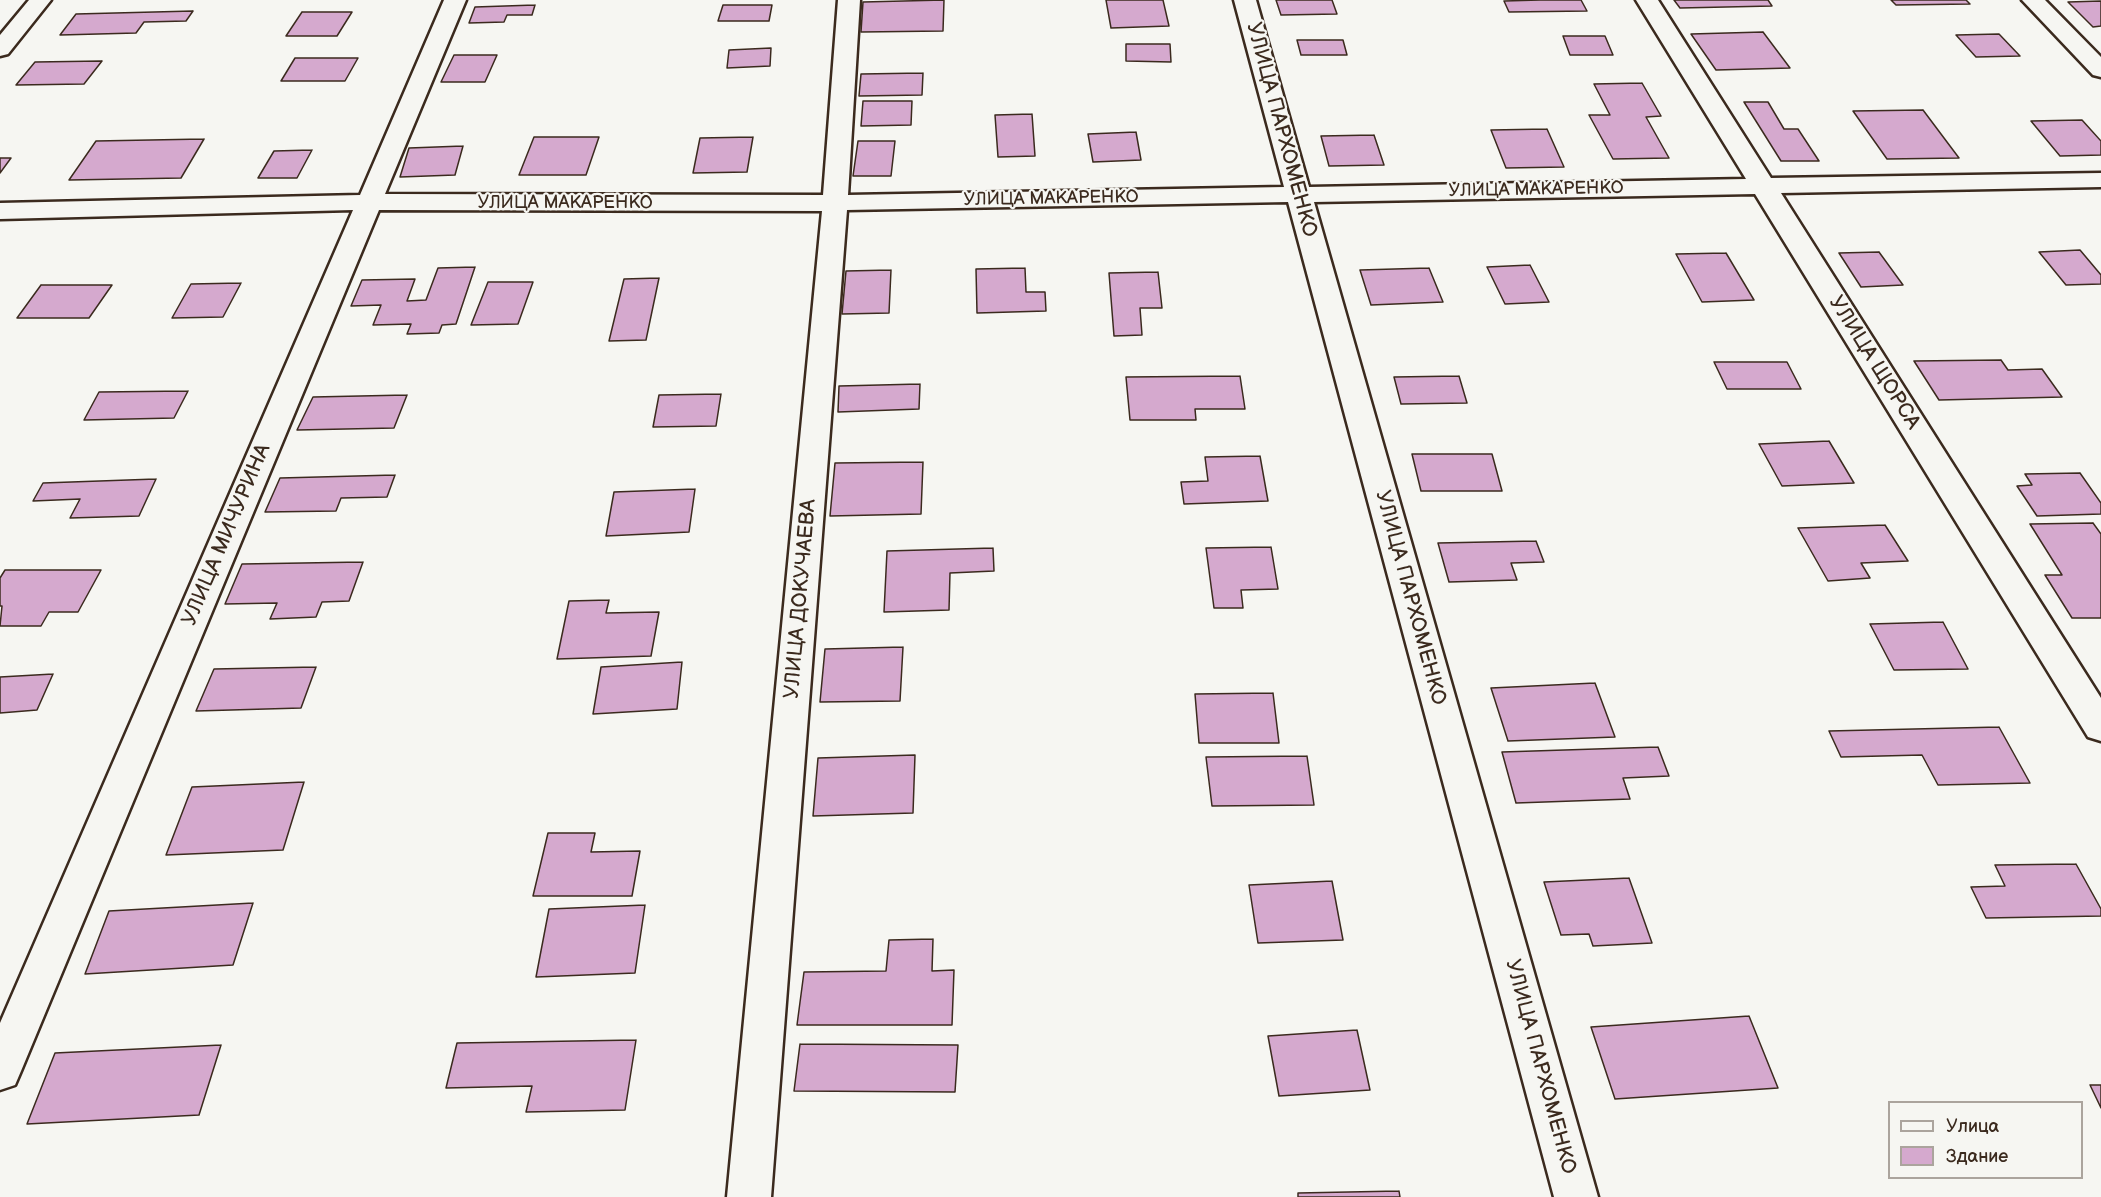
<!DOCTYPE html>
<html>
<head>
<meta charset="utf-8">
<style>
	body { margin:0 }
	#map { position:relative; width:2101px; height:1197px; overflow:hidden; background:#f6f6f2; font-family:"Balsamiq Sans",sans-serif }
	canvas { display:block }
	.legend { position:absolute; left:1888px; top:1101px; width:195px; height:78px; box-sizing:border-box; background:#f6f6f2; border:2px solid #aba49d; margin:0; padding:8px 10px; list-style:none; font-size:18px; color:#3b2a1e }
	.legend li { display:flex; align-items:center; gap:12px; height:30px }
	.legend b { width:30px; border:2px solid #aba49d }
</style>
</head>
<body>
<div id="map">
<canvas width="2101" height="1197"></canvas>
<ul class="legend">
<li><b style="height:8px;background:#f6f6f2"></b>Улица</li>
<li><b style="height:16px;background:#d5a9ce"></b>Здание</li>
</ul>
</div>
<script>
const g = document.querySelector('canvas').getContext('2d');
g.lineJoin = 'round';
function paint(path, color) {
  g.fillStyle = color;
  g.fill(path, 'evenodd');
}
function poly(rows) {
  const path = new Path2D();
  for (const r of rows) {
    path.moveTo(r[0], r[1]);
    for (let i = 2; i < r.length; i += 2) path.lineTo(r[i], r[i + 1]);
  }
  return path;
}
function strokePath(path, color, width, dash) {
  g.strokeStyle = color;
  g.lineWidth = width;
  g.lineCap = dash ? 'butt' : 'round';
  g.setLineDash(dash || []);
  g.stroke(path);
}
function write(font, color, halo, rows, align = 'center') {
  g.font = font + ' "Balsamiq Sans",sans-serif';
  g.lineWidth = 4.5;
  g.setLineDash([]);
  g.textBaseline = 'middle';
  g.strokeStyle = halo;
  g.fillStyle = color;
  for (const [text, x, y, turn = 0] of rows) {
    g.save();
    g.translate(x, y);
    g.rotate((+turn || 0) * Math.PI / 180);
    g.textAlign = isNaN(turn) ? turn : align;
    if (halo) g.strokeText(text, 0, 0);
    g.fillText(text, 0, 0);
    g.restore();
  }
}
const building = poly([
	[944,0,943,31,861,32,863,2,944,0],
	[1106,0,1163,0,1169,26,1111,28,1106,0],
	[1276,0,1332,0,1337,14,1281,15,1276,0],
	[1540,0,1581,0,1587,11,1509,12,1504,1,1540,0],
	[1674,0,1768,0,1772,6,1680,8,1674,0],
	[1891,0,1966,0,1970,4,1896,5,1891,0],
	[2101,1,2101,26,2093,27,2068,2,2101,1],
	[535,5,532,15,507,15,504,22,469,23,475,7,535,5],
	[723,5,772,5,769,21,718,21,723,5],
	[193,11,186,21,144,22,136,33,60,35,76,14,193,11],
	[302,12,352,12,337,36,286,36,302,12],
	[1763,32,1790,68,1716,70,1691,34,1763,32],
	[1999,34,2020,56,1976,57,1956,35,1999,34],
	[1563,36,1605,36,1613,55,1570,55,1563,36],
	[1297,40,1343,40,1347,55,1301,55,1297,40],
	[1126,44,1170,44,1171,62,1126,61,1126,44],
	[771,48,770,66,727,68,729,50,771,48],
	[454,55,497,55,485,82,441,82,454,55],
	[295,58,358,58,345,81,281,81,295,58],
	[102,61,84,84,16,85,35,62,102,61],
	[923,73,922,95,859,96,861,74,923,73],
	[1642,83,1661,116,1646,117,1669,158,1613,159,1589,115,1610,115,1594,84,1642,83],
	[863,101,912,101,911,125,861,126,863,101],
	[1744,102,1768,102,1784,129,1798,129,1819,161,1781,161,1744,102],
	[1923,110,1959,158,1887,159,1853,111,1923,110],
	[1032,114,1035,156,998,157,995,115,1032,114],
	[2082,120,2101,141,2101,155,2060,156,2031,121,2082,120],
	[1547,129,1564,167,1506,168,1491,130,1547,129],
	[1136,132,1141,160,1093,162,1088,134,1136,132],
	[1374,135,1384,165,1329,166,1321,136,1374,135],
	[534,137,599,137,586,175,519,175,534,137],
	[753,137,747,172,693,173,700,138,753,137],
	[204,139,181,178,69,180,96,141,204,139],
	[858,141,895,141,891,176,853,176,858,141],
	[463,146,455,175,400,177,409,148,463,146],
	[312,150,297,178,258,178,274,151,312,150],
	[0,158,11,158,0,173,0,158],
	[2080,250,2101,275,2101,284,2066,285,2039,252,2080,250],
	[1879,252,1903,285,1861,287,1839,253,1879,252],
	[1726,253,1754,300,1702,302,1676,254,1726,253],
	[1530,265,1549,302,1505,304,1487,267,1530,265],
	[475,267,456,324,442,325,439,333,407,334,411,324,373,325,381,305,351,306,362,280,415,279,407,301,426,300,438,268,475,267],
	[1025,268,1026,292,1045,292,1046,311,977,313,976,269,1025,268],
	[1429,268,1443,302,1371,305,1360,270,1429,268],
	[891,270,889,313,842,314,846,271,891,270],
	[1158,272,1162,308,1140,308,1142,335,1114,336,1109,273,1158,272],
	[659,278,646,340,609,341,624,279,659,278],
	[488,282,533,282,518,324,471,325,488,282],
	[241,283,223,317,172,318,191,284,241,283],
	[41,285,112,285,89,318,17,318,41,285],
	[2001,360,2008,370,2042,369,2062,397,1939,400,1914,361,2001,360],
	[1714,362,1787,362,1801,389,1727,389,1714,362],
	[1240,376,1245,409,1195,409,1196,420,1130,420,1126,377,1240,376],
	[1459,376,1467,403,1401,404,1394,377,1459,376],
	[920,384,919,409,838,412,839,386,920,384],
	[188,391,174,418,84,420,99,392,188,391],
	[721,394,716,426,653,427,659,395,721,394],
	[407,395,394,428,297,430,313,397,407,395],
	[1829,441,1854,483,1782,486,1759,444,1829,441],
	[1412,454,1492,454,1502,491,1421,491,1412,454],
	[1260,456,1268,501,1184,504,1181,482,1208,481,1205,457,1260,456],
	[923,462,921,514,830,516,835,463,923,462],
	[2080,473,2101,503,2101,514,2037,516,2017,486,2032,485,2025,474,2080,473],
	[395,475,387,497,341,498,336,511,265,512,280,478,395,475],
	[156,479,139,516,70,518,80,499,33,501,43,483,156,479],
	[695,489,689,532,606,536,614,492,695,489],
	[2093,523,2101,534,2101,618,2072,618,2045,575,2062,575,2030,524,2093,523],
	[1885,525,1908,561,1861,563,1870,578,1828,581,1798,528,1885,525],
	[1536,541,1544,562,1511,563,1517,580,1449,582,1438,543,1536,541],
	[1271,547,1278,589,1241,590,1243,608,1214,608,1206,548,1271,547],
	[993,548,994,571,950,573,949,610,884,612,887,551,993,548],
	[363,562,349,601,322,602,316,617,270,619,277,603,225,604,242,564,363,562],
	[5,570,101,570,78,612,49,612,41,626,0,626,2,606,0,606,0,578,5,570],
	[609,600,606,613,659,612,651,656,557,659,569,601,609,600],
	[1943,622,1968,669,1894,670,1870,624,1943,622],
	[903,647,900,701,820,702,825,649,903,647],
	[682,662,677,709,593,714,601,667,682,662],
	[316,667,301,708,196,711,214,669,316,667],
	[53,674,37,710,0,713,0,677,53,674],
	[1595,683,1615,737,1508,741,1491,688,1595,683],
	[1273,693,1279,743,1199,743,1195,694,1273,693],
	[1999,727,2030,783,1938,785,1922,755,1841,757,1829,731,1999,727],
	[1658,747,1669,776,1623,778,1630,799,1516,803,1502,752,1658,747],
	[915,755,913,813,813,816,818,758,915,755],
	[1307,756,1314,805,1212,806,1206,757,1307,756],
	[304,782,283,850,166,855,192,787,304,782],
	[548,833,595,833,591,852,640,851,632,896,533,896,548,833],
	[2076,864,2101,909,2101,916,1986,918,1971,887,2005,886,1995,865,2076,864],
	[1629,878,1652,943,1593,946,1589,934,1561,935,1544,882,1629,878],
	[1332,881,1343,940,1258,943,1249,885,1332,881],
	[253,903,233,965,85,974,109,911,253,903],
	[645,905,635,973,536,977,549,909,645,905],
	[933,939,932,971,954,970,952,1025,797,1025,804,972,886,971,889,940,933,939],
	[1749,1016,1778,1088,1615,1099,1591,1027,1749,1016],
	[1357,1030,1370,1090,1279,1096,1268,1036,1357,1030],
	[636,1040,625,1110,526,1112,532,1086,446,1088,457,1043,636,1040],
	[800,1044,958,1045,955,1092,794,1091,800,1044],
	[221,1045,199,1115,27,1124,55,1053,221,1045],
	[2090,1085,2101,1085,2101,1108,2090,1085],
	[1399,1191,1400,1197,1298,1197,1298,1193,1399,1191]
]);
const minor = poly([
	[29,0,51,0,8,54,0,56,0,35,29,0],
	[444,0,466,0,385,194,823,195,838,0,860,0,848,195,1284,187,1234,0,1256,0,1309,187,1746,179,1636,0,1658,0,1771,178,2101,173,2101,187,1781,193,2101,698,2101,741,2088,737,1755,194,1314,202,1598,1197,1554,1197,1288,202,847,210,771,1197,727,1197,822,211,379,210,21,1071,15,1085,0,1090,0,1023,353,210,0,219,0,203,360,195,444,0],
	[2022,0,2045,0,2101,57,2101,77,2093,75,2022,0]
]);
const farStreetnames = [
	["УЛИЦА МАКАРЕНКО",1536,190,-1],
	["УЛИЦА МАКАРЕНКО",1051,199,-1],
	["УЛИЦА МАКАРЕНКО",565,203]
];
const streetNames = [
	["УЛИЦА ПАРХОМЕНКО",1281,130,75],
	["УЛИЦА ЩОРСА",1874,363,58],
	["УЛИЦА МИЧУРИНА",227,535,-67],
	["УЛИЦА ПАРХОМЕНКО",1410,598,75],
	["УЛИЦА ДОКУЧАЕВА",801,599,-85],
	["УЛИЦА ПАРХОМЕНКО",1540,1067,75]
];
paint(building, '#d5a9ce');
strokePath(building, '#3b2a1e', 1.5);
strokePath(minor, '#3b2a1e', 5);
paint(minor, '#f6f6f2');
write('18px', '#3b2a1e', '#f6f6f2', farStreetnames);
write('21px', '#3b2a1e', '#f6f6f2', streetNames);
</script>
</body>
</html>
